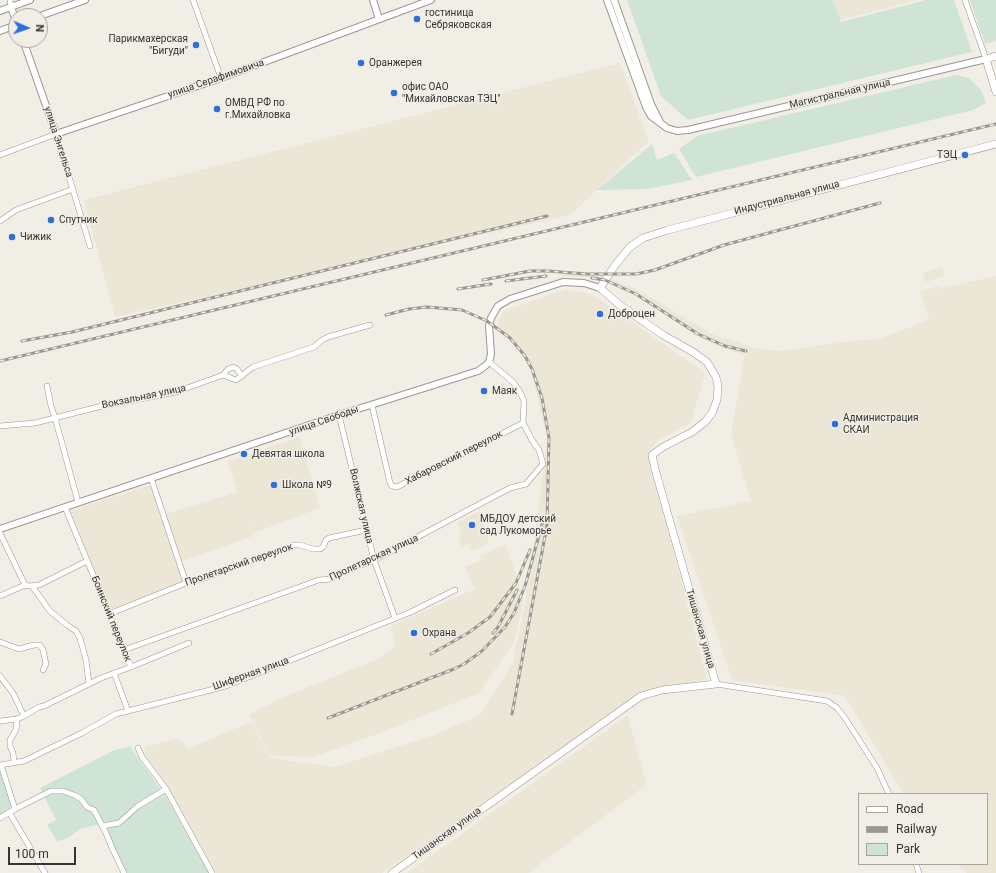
<!DOCTYPE html>
<html>
<head>
<meta charset="utf-8">
<style>
	body { margin:0 }
	#map { position:relative; width:996px; height:873px; overflow:hidden; background:#f1eee6; font-family:Roboto,sans-serif }
	canvas { display:block }
	.legend { position:absolute; left:858px; top:793px; width:130px; height:72px; box-sizing:border-box; background:#f1eee6; border:1px solid #a6a49e; margin:0; padding:5px 7px; list-style:none; font-size:12px; color:#353431 }
	.legend li { display:flex; align-items:center; gap:8px; height:20px }
	.legend b { width:20px; border:1px solid #a6a49e }
	.north { position:absolute; left:8px; top:8px; width:40px; height:40px; box-sizing:border-box; background:#f1eee6; border:1px solid #a6a49e; border-radius:50%; rotate:92deg; font-size:11px; font-weight:700; line-height:16px; text-align:center; color:#353431 }
	.north::after { content:''; display:block; margin:auto; width:14px; height:18px; background:#2c6fdc; clip-path:polygon(50% 0,100% 100%,50% 72%,0 100%) }
	.scale { position:absolute; left:8px; top:847px; width:68px; height:18px; box-sizing:border-box; border:2px solid #353431; border-top:0; padding-left:5px; font-size:12px; line-height:14px; white-space:nowrap; color:#353431; -webkit-text-stroke:3px #f1eee6; paint-order:stroke }
</style>
</head>
<body>
<div id="map">
<canvas width="996" height="873"></canvas>
<ul class="legend">
<li><b style="height:5px;background:#fff"></b>Road</li>
<li><b style="height:5px;background:#999791"></b>Railway</li>
<li><b style="height:11px;background:#d0e4d5"></b>Park</li>
</ul>
<div class="north">N</div>
<div class="scale">100 m</div>
</div>
<script>
const g = document.querySelector('canvas').getContext('2d');
g.lineJoin = 'round';
function paint(path, color) {
  g.fillStyle = color;
  g.fill(path, 'evenodd');
}
function poly(rows) {
  const path = new Path2D();
  for (const r of rows) {
    path.moveTo(r[0], r[1]);
    for (let i = 2; i < r.length; i += 2) path.lineTo(r[i], r[i + 1]);
  }
  return path;
}
function strokePath(path, color, width, dash) {
  g.strokeStyle = color;
  g.lineWidth = width;
  g.lineCap = dash ? 'butt' : 'round';
  g.setLineDash(dash || []);
  g.stroke(path);
}
function write(font, color, halo, rows, align = 'center') {
  g.font = font + ' Roboto,sans-serif';
  g.lineWidth = 3;
  g.setLineDash([]);
  g.textBaseline = 'middle';
  g.strokeStyle = halo;
  g.fillStyle = color;
  for (const [text, x, y, turn = 0] of rows) {
    g.save();
    g.translate(x, y);
    g.rotate((+turn || 0) * Math.PI / 180);
    g.textAlign = isNaN(turn) ? turn : align;
    if (halo) g.strokeText(text, 0, 0);
    g.fillText(text, 0, 0);
    g.restore();
  }
}
const built = poly([
	[833,0,916,0,840,20],
	[620,63,649,141,570,215,115,317,84,200],
	[942,267,945,276,925,282,923,273],
	[564,271,591,272,635,288,710,333,723,339,725,338,753,348,780,351,853,341,879,339,914,326,929,318,920,291,940,286,941,289,996,276,996,873,967,873,958,864,987,864,987,794,904,794,845,696,732,680,677,516,751,501,731,434,745,355,716,346,699,337,651,305,617,286,591,278,563,276],
	[567,289,593,295,705,373,691,423,658,440,648,453,707,679,637,695,382,873,216,873,167,785,145,755,146,747,178,738,188,749,251,722,270,758,335,767,437,734,480,715,513,663,526,598,548,439,547,431,544,425,529,362,497,324,504,311],
	[299,437,320,508,253,533,247,518,253,536,182,561,166,514,238,492,228,462],
	[151,485,183,582,110,610,70,511],
	[480,511,489,541,487,542,487,544,472,551,469,544,462,547,459,541,461,532,457,523],
	[506,544,524,600,514,642,479,693,385,731,313,757,270,756,249,715,279,699,373,661,396,647,391,626,475,589,465,567,481,560,480,556],
	[628,715,646,785,528,873,407,873]
]);
const green = poly([
	[627,0,833,0,841,22,926,0,954,0,972,52,688,120,661,96],
	[970,0,996,0,996,40,985,44],
	[956,75,969,78,982,91,986,103,973,110,696,177,679,149,697,136],
	[652,144,657,160,674,153,692,180,648,189,597,190],
	[131,746,131,748,165,795,209,873,126,873,116,852,98,825,82,828,66,839,57,841,47,825,56,820,40,788,115,750],
	[0,771,12,806,0,816]
]);
const minor = poly([
	[10,0,11,7],
	[193,0,221,78],
	[965,0,986,59],
	[0,155,56,134,90,246],
	[0,221,16,210,73,189],
	[223,375,228,369,233,367,237,369,242,376],
	[47,386,51,406,55,418,78,502],
	[372,405,390,483,392,486,397,487,523,423,524,401,520,392,513,382,489,362],
	[339,415,374,560,395,618],
	[0,426,35,423,98,407,176,392,223,375,236,380,253,367,314,347,322,340,328,337,370,325],
	[151,478,186,583],
	[0,533,25,585],
	[32,586,50,611,67,625,76,631,80,638,86,660,89,684],
	[0,596,25,585,29,586,39,585,87,561],
	[109,614,186,583,202,579,294,545,300,545,313,549,320,549,323,547,326,540,329,538,366,530],
	[0,642,19,649,34,645,40,645,43,650,46,664,43,670],
	[124,650,319,580,331,579,340,573,374,560,510,488,526,484,543,464,539,450,532,440,523,423],
	[131,667,189,643],
	[114,673,128,711],
	[0,676,13,693,24,716],
	[716,684,827,701,837,708,845,718,877,768,889,794],
	[0,721,17,719,22,717,39,707,44,706,101,678,131,667,65,507],
	[138,748,142,757,166,789,212,873],
	[14,762,13,753,10,746,10,740,16,730,17,719],
	[0,765,24,761,82,733,116,714,226,686,411,612,455,590],
	[1,765,15,809],
	[9,812,45,873],
	[0,818,15,809,51,791,63,791,74,795,81,799,87,807,94,810,106,833,113,850,124,873],
	[103,826,119,823,138,806,166,789],
	[916,864,919,873]
]);
const tertiary = poly([
	[373,0,379,19],
	[607,0,646,107,651,116,667,128,677,131,688,130,986,59],
	[614,0,651,104,660,122],
	[11,7,16,21],
	[0,11,30,0],
	[40,16,85,0],
	[0,31,16,25],
	[23,40,56,134,221,78,431,0],
	[0,529,339,415,478,371,485,366,489,362,491,354,489,326,491,318,498,306,510,299,563,282,584,283,600,288]
]);
const secondary = poly([
	[996,56,986,59,996,92],
	[392,873,641,696,662,690,716,684,655,469,652,455,663,447,692,432,705,422,712,413,717,400,718,386,716,377,707,362,693,352,663,335,621,306,600,288,616,264,630,247,643,238,668,230,996,144]
]);
const rail = poly([
	[592,278,605,280,636,294,698,334,725,346,746,351],
	[483,280,530,271,548,271,586,274,636,274,655,270,724,245,880,203],
	[506,281,546,276],
	[458,289,491,284],
	[386,315,409,309,427,307,462,310,487,321,510,338,525,356,532,369,542,398,549,438,547,525,512,714],
	[22,341,72,332,547,216],
	[0,361,996,124],
	[493,633,498,627,517,590],
	[431,654,468,633,490,617,516,583,530,550],
	[328,718,454,669,464,664,482,651,505,627,514,613,525,586,544,517]
]);
const markers = [
	[417,19,4,"#2c6fdc"],
	[196,45,4,"#2c6fdc"],
	[361,63,4,"#2c6fdc"],
	[394,93,4,"#2c6fdc"],
	[217,109,4,"#2c6fdc"],
	[965,155,4,"#2c6fdc"],
	[51,220,4,"#2c6fdc"],
	[12,237,4,"#2c6fdc"],
	[600,314,4,"#2c6fdc"],
	[484,391,4,"#2c6fdc"],
	[835,424,4,"#2c6fdc"],
	[244,454,4,"#2c6fdc"],
	[274,485,4,"#2c6fdc"],
	[472,525,4,"#2c6fdc"],
	[414,633,4,"#2c6fdc"]
];
const poiNames = [
	["гостиница",425,13],
	["Себряковская",425,25],
	["Парикмахерская",188,39,"right"],
	["\"Бигуди\"",188,51,"right"],
	["Оранжерея",369,63],
	["офис ОАО",402,87],
	["\"Михайловская ТЭЦ\"",402,99],
	["ОМВД РФ по",225,103],
	["г.Михайловка",225,115],
	["ТЭЦ",957,155,"right"],
	["Спутник",59,220],
	["Чижик",20,237],
	["Доброцен",608,314],
	["Mаяк",492,391],
	["Администрация",843,418],
	["СКАИ",843,430],
	["Девятая школа",252,454],
	["Школа №9",282,485],
	["МБДОУ детский",480,519],
	["сад Лукоморье",480,531],
	["Охрана",422,633]
];
const streetNames = [
	["улица Серафимовича",216,79,-19],
	["Магистральная улица",840,94,-13],
	["улица Энгельса",58,142,72],
	["Индустриальная улица",787,198,-15],
	["Вокзальная улица",144,397,-12],
	["улица Свободы",324,421,-19],
	["Хабаровский переулок",454,458,-27],
	["Волжская улица",361,506,77],
	["Пролетарская улица",374,558,-25],
	["Пролетарский переулок",239,565,-19],
	["Боинский переулок",111,619,68],
	["Тишанская улица",700,629,74],
	["Шиферная улица",251,674,-20],
	["Тишанская улица",447,834,-36]
];
paint(built, '#ebe6d6');
paint(green, '#d0e4d5');
strokePath(minor, '#9a9790', 6);
strokePath(tertiary, '#9a9790', 8);
strokePath(secondary, '#9a9790', 8);
strokePath(minor, '#fff', 5);
strokePath(tertiary, '#fff', 6);
strokePath(secondary, '#fff', 7);
strokePath(rail, '#999791', 3);
strokePath(rail, '#f1eee6', 1.5, [4.5]);
for (const [x, y, r, color] of markers) {
  const dot = new Path2D();
  dot.arc(x, y, r, 0, 2 * Math.PI);
  g.fillStyle = color;
  g.fill(dot);
  strokePath(dot, '#f1eee6', 1.5);
}
write('10px', '#353431', '#f1eee6', poiNames, 'left');
write('10px', '#353431', '#f1eee6', streetNames);
</script>
</body>
</html>
